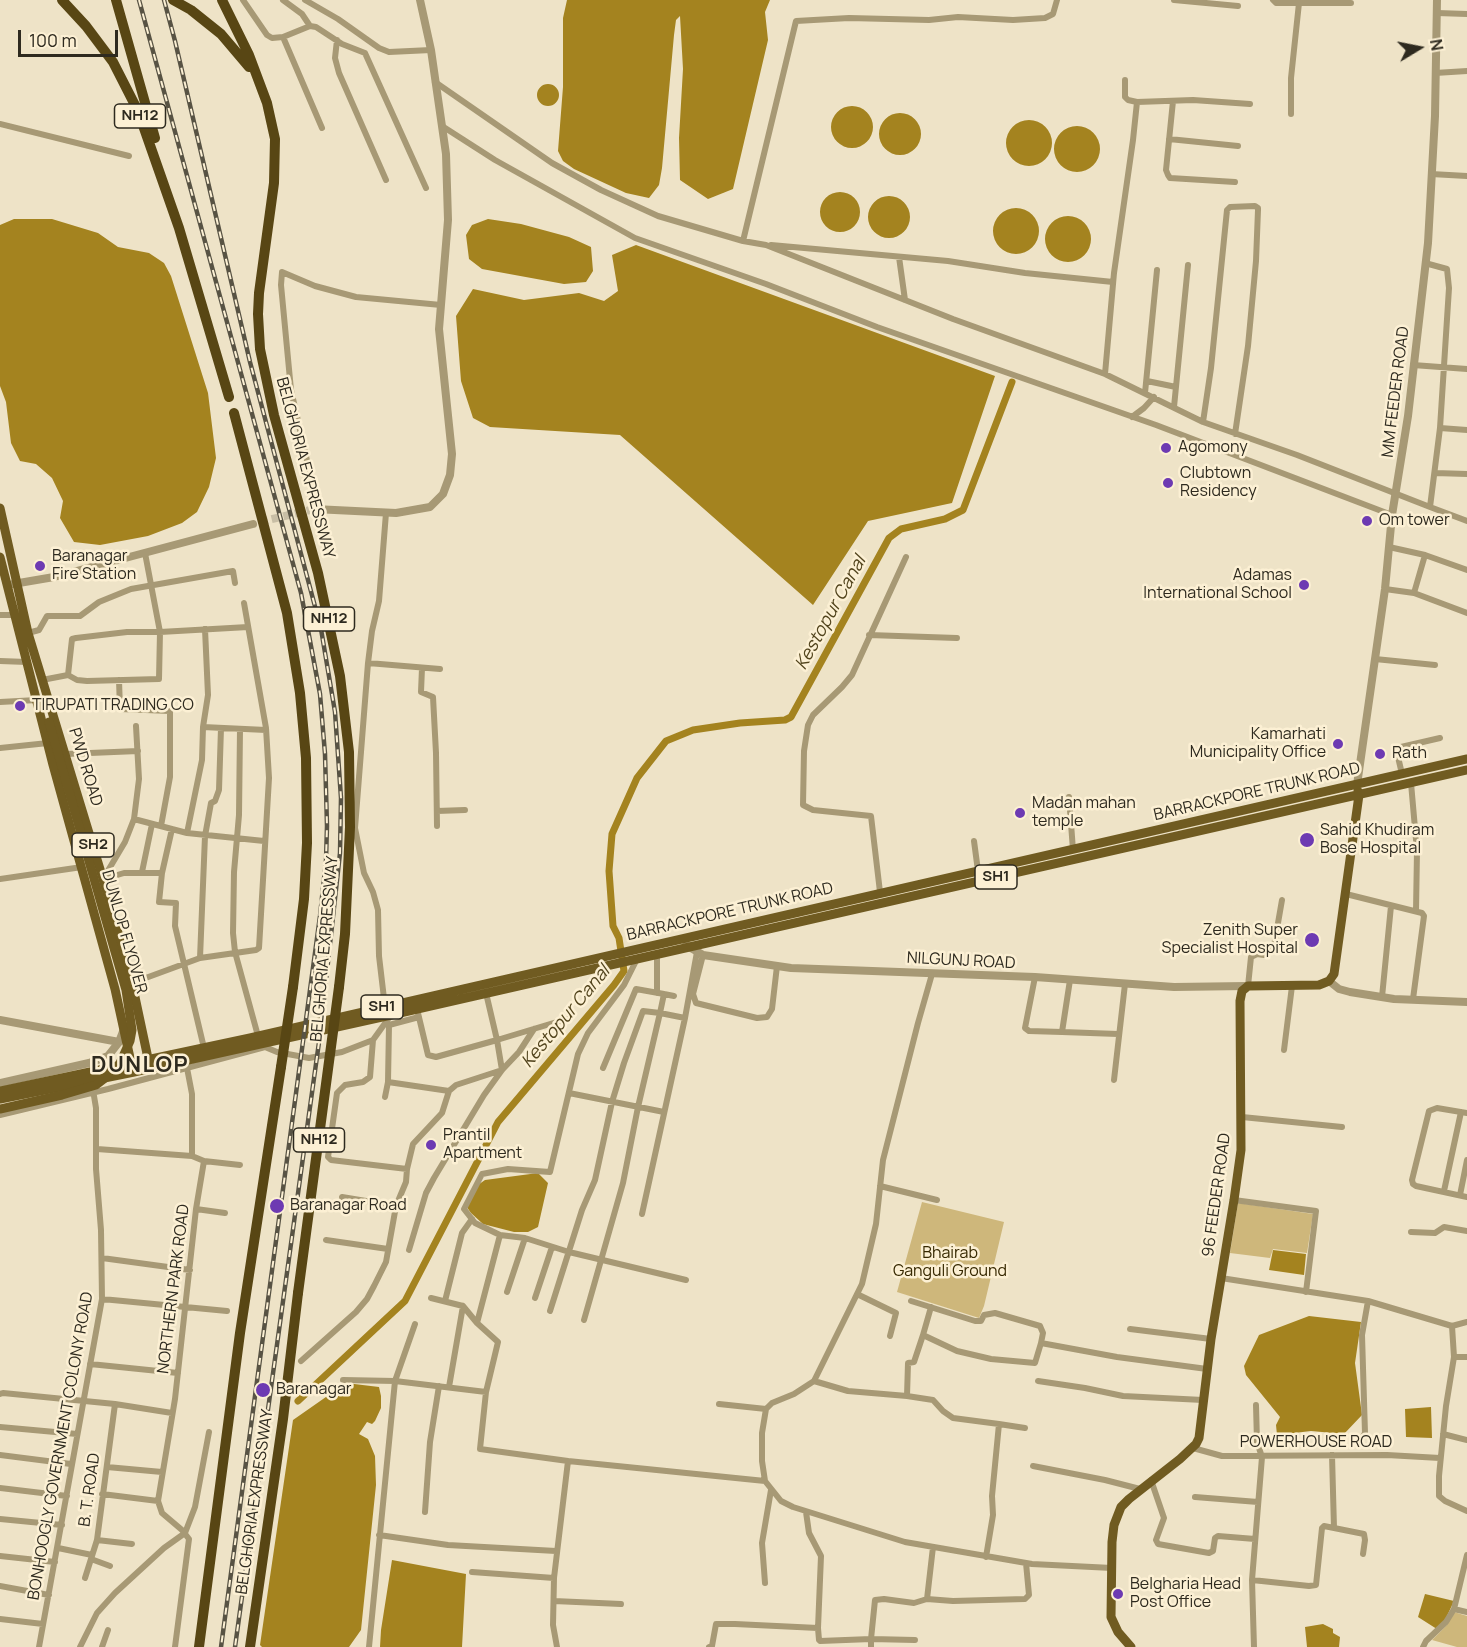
<!DOCTYPE html>
<html>
<head>
<meta charset="utf-8">
<style>
	body { margin:0 }
	#map { position:relative; width:1467px; height:1647px; overflow:hidden; background:#eee3c7; font-family:Manrope,sans-serif }
	canvas { display:block }
	.north { position:absolute; left:1389px; top:18px; width:60px; height:60px; -webkit-text-stroke:4px #fcf0d4; paint-order:stroke; rotate:80deg; font-size:16px; font-weight:700; line-height:24px; text-align:center; color:#2e2a1f }
	.north::after { content:''; display:block; margin:auto; width:21px; height:27px; background:#2e2a1f; clip-path:polygon(50% 0,100% 100%,50% 72%,0 100%) }
	.scale { position:absolute; left:18px; top:30px; width:100px; height:27px; box-sizing:border-box; border:3px solid #2e2a1f; border-top:0; padding-left:8px; font-size:18px; line-height:21px; white-space:nowrap; color:#2e2a1f; -webkit-text-stroke:4px #fcf0d4; paint-order:stroke }
</style>
</head>
<body>
<div id="map">
<canvas width="1467" height="1647"></canvas>
<div class="north">N</div>
<div class="scale">100 m</div>
</div>
<script>
const g = document.querySelector('canvas').getContext('2d');
g.lineJoin = 'round';
function paint(path, color) {
  g.fillStyle = color;
  g.fill(path, 'evenodd');
}
function poly(rows) {
  const path = new Path2D();
  for (const r of rows) {
    if (r.length === 3) {
      path.moveTo(r[0] + r[2], r[1]);
      path.arc(r[0], r[1], r[2], 0, 2 * Math.PI);
      continue;
    }
    path.moveTo(r[0], r[1]);
    for (let i = 2; i < r.length; i += 2) path.lineTo(r[i], r[i + 1]);
  }
  return path;
}
function strokePath(path, color, width, dash) {
  g.strokeStyle = color;
  g.lineWidth = width;
  g.lineCap = dash ? 'butt' : 'round';
  g.setLineDash(dash || []);
  g.stroke(path);
}
function write(font, color, halo, rows, align = 'center') {
  g.font = font + ' Manrope,sans-serif';
  g.lineWidth = 5;
  g.setLineDash([]);
  g.textBaseline = 'middle';
  g.strokeStyle = halo;
  g.fillStyle = color;
  for (const [text, x, y, turn = 0] of rows) {
    g.save();
    g.translate(x, y);
    g.rotate((+turn || 0) * Math.PI / 180);
    g.textAlign = isNaN(turn) ? turn : align;
    if (halo) g.strokeText(text, 0, 0);
    g.fillText(text, 0, 0);
    g.restore();
  }
}
const green = poly([
	[922,1202,1004,1222,984,1306,979,1318,897,1292],
	[1238,1203,1313,1214,1307,1253,1273,1249,1270,1258,1230,1253],
	[1454,1612,1467,1616,1467,1647,1457,1647,1432,1640,1447,1625]
]);
const water = poly([
	[567,0,770,0,765,12,768,40,733,189,708,199,680,180,679,138,683,69,680,16,676,20,674,35,662,168,659,185,649,198,626,193,574,169,563,161,558,151,563,87,563,18],
	[548,95,11],
	[852,127,21],
	[900,134,21],
	[1029,143,23],
	[1077,149,23],
	[840,212,20],
	[889,217,21],
	[1016,231,23],
	[1068,239,23],
	[14,219,52,219,98,233,118,247,149,253,164,263,171,276,208,393,216,458,209,487,197,512,182,523,148,536,100,545,74,542,60,518,63,501,52,478,36,464,20,461,11,443,6,402,0,386,0,225],
	[488,219,521,224,569,237,591,247,593,271,586,282,564,284,482,269,469,259,466,235,472,225],
	[636,245,995,376,952,503,868,521,813,605,620,435,490,427,473,418,461,381,456,316,473,289,524,300,579,293,604,301,618,291,612,255],
	[538,1173,548,1183,538,1227,528,1232,514,1232,483,1224,471,1213,466,1206,475,1187,485,1180],
	[1273,1250,1306,1254,1304,1275,1269,1270],
	[1309,1316,1361,1322,1355,1363,1362,1415,1344,1434,1311,1431,1277,1435,1276,1425,1280,1417,1246,1375,1244,1366,1259,1335],
	[346,1383,379,1387,381,1396,381,1408,375,1421,372,1424,367,1422,359,1434,368,1439,375,1456,376,1485,361,1630,349,1647,262,1647,260,1645,293,1420],
	[1431,1407,1432,1438,1406,1437,1405,1409],
	[392,1560,466,1574,462,1647,380,1647,381,1630],
	[1425,1594,1454,1601,1440,1631,1418,1617],
	[1323,1624,1333,1629,1333,1633,1340,1637,1339,1647,1307,1647,1305,1627]
]);
const canal = poly([
	[298,1401,405,1301,498,1122,614,985,624,971,619,938,613,926,609,871,612,834,637,778,666,741,693,730,740,723,785,720,791,717,889,538,901,529,945,519,963,510,1012,382]
]);
const tertiaryTunnel = poly([
	[260,522,314,509]
]);
const minor = poly([
	[243,0,267,35,272,38,283,37,310,26,316,27,342,44,365,53,426,188],
	[283,0,302,14,310,26],
	[305,0,338,19,379,48,389,52,431,50],
	[1174,0,1238,6],
	[1273,0,1276,3,1351,3],
	[1437,13,1467,14],
	[283,37,322,128],
	[337,40,335,58,339,73,386,180],
	[1435,73,1467,71],
	[1125,80,1125,97,1128,100,1137,102,1193,100,1250,104],
	[435,82,552,163,601,190,658,216,743,241,766,245,953,319,1105,374,1203,422,1297,455,1430,507],
	[1173,101,1166,170,1168,175,1170,178,1235,182],
	[1291,114,1291,78,1299,3],
	[0,124,129,156],
	[442,126,495,160,635,238,766,284,877,327,1156,425,1392,515],
	[1169,139,1238,146],
	[1431,174,1467,176],
	[743,241,796,21,849,18,929,20,958,17,1013,20,1045,18,1053,14,1057,0],
	[771,245,948,261,1025,273,1113,282],
	[899,257,905,300],
	[1425,263,1447,269,1449,288,1440,428,1430,507,1467,521],
	[1413,365,1467,369],
	[1105,374,1114,273,1133,140,1137,102],
	[1147,381,1176,387],
	[1145,393,1157,270],
	[1174,407,1188,265],
	[1132,417,1144,408,1154,397],
	[1203,422,1211,368,1227,210,1230,207,1255,206,1258,208,1258,210,1256,261,1248,346,1235,434],
	[1440,428,1467,430],
	[1435,473,1467,474],
	[318,509,291,390,281,285,282,272,315,286,356,297,441,305],
	[1389,547,1425,555,1467,570],
	[1385,589,1414,593,1467,613],
	[1414,593,1425,555],
	[0,615,14,615],
	[28,633,39,630,47,616,80,616,99,602,131,589,233,571,235,583],
	[869,635,957,638],
	[1375,659,1435,665],
	[0,661,27,662],
	[368,663,440,669],
	[422,668,421,692,433,697,436,753,437,826],
	[68,675,77,680,87,681,159,679,160,632,145,553],
	[42,680,68,675,72,639,76,638,127,632,160,632,248,627],
	[119,680,120,709,170,711,170,777,161,826],
	[0,702,37,700],
	[203,727,208,695,205,629],
	[240,729,239,815,234,872,233,933,235,952,258,1036],
	[0,748,48,743],
	[66,754,138,751],
	[1402,774,1398,757,1401,747,1440,738],
	[1411,783,1417,851,1416,911],
	[1069,797,1073,850],
	[437,811,465,810],
	[134,819,139,779,136,726],
	[172,829,162,873,159,902,176,903,175,926,204,1048],
	[187,833,202,760,203,727,266,730],
	[974,841,978,871],
	[142,872,152,824],
	[0,879,82,867],
	[103,879,125,842,134,819,187,833,264,841],
	[104,879,124,873,162,873],
	[880,892,871,816,813,810,803,805,804,751,808,725,813,715,842,687,852,675,906,557],
	[1346,894,1422,913,1424,916,1413,999],
	[703,955,693,994,696,1003,757,1018,767,1017,772,1009,777,966],
	[200,958,205,836,211,803,215,801,219,790,221,728],
	[932,974,918,1023,883,1160,876,1224,862,1284,814,1381,794,1394,772,1403,766,1409,762,1433,762,1461,765,1481,781,1501,793,1507,905,1542,1032,1564,1112,1568],
	[1035,977,1025,1028,1029,1031,1062,1032,1070,980],
	[132,983,200,958,256,950,259,948,269,778,266,728,244,603],
	[1248,986,1251,957,1257,954,1264,955,1274,946,1282,900],
	[486,993,497,1040,570,1018],
	[657,993,657,954],
	[664,994,674,996],
	[1382,997,1391,906],
	[385,1007,379,956,378,910,373,892,364,873,355,828,368,663,372,631,379,601,386,513],
	[419,1017,389,1025,388,1082,449,1091],
	[1062,1032,1118,1034],
	[373,1040,370,1077,363,1082,345,1085,337,1093,328,1157,331,1160,407,1169],
	[1284,1050,1292,986],
	[1114,1080,1125,984],
	[569,1093,664,1112],
	[385,1097,388,1082],
	[1467,1113,1437,1108,1429,1111,1412,1180,1413,1184,1416,1186,1467,1197],
	[0,1115,108,1089,265,1047,277,1052,309,1058,342,1052,373,1040,391,1015],
	[1242,1117,1342,1127],
	[97,1149,192,1156],
	[204,1161,240,1165],
	[880,1186,937,1200],
	[1444,1191,1461,1112],
	[1460,1195,1467,1160],
	[342,1197,396,1206],
	[1234,1200,1316,1211,1306,1292],
	[196,1209,225,1213],
	[642,1214,685,1018],
	[1411,1232,1435,1233,1444,1227,1467,1231],
	[500,1235,525,1238,569,1252,686,1280],
	[326,1240,388,1249],
	[409,1250,426,1193,434,1178,484,1095,502,1070,519,1052,534,1029],
	[102,1258,190,1270],
	[1221,1278,1368,1301,1452,1326],
	[507,1292,525,1238],
	[857,1294,896,1313,890,1336],
	[431,1298,463,1306,449,1387],
	[535,1298,552,1247],
	[102,1299,227,1311],
	[445,1301,462,1233,472,1219],
	[911,1301,975,1321,981,1321,984,1315,995,1313,1040,1326,1043,1333,1041,1343,1117,1357,1207,1369],
	[463,1306,477,1323,498,1342,486,1392],
	[931,1307,923,1335,957,1351,991,1359,1035,1363,1041,1343],
	[550,1311,582,1210,595,1180,612,1102,624,1063,643,1011,660,1013,664,994,636,989,603,1068],
	[584,1320,623,1183,638,1107,660,1013,685,1018,697,952],
	[1467,1322,1452,1326,1454,1357,1446,1406,1439,1476,1439,1496,1445,1501,1467,1511],
	[477,1323,500,1235,475,1223,464,1209,482,1174,508,1169,550,1172,578,1054,588,1033,624,985,637,959],
	[415,1324,395,1381,486,1392,480,1449,568,1461],
	[1130,1329,1211,1339],
	[1454,1357,1467,1357],
	[301,1361,356,1312,367,1299,374,1286,386,1262,396,1206,406,1182,407,1169,413,1144,442,1113,449,1091,456,1085,502,1070,497,1040,436,1057,428,1055,417,1009],
	[90,1364,178,1373],
	[343,1380,395,1381,369,1647],
	[814,1381,848,1391,907,1396,933,1400,943,1411,953,1418,999,1424,992,1496,993,1515,986,1557],
	[1038,1381,1085,1388,1123,1396,1203,1400],
	[0,1394,3,1393,115,1404,172,1413],
	[907,1396,908,1363,914,1362,923,1335],
	[719,1404,766,1409],
	[999,1424,1025,1428],
	[0,1427,77,1434],
	[1443,1434,1467,1440],
	[1360,1441,1365,1433,1362,1335,1368,1301],
	[1193,1448,1222,1456,1387,1455,1440,1458],
	[0,1455,71,1464],
	[1332,1455,1334,1528],
	[1033,1466,1105,1480,1140,1489],
	[107,1467,162,1472],
	[1151,1480,1164,1518,1156,1540,1158,1544,1209,1553,1213,1551,1215,1538,1218,1536,1255,1539],
	[0,1488,67,1496],
	[102,1494,158,1501],
	[1195,1497,1258,1502],
	[425,1512,430,1442,439,1386],
	[806,1512,809,1533,821,1556,818,1628],
	[0,1519,62,1525],
	[379,1535,448,1545,556,1551],
	[97,1540,132,1544],
	[933,1547,927,1599,953,1601,1025,1599,1029,1595,1026,1563],
	[58,1548,92,1555],
	[0,1556,55,1562],
	[91,1559,110,1566],
	[472,1572,554,1578],
	[85,1578,97,1540,115,1404],
	[1252,1580,1309,1586,1316,1585,1322,1528,1324,1526,1364,1534,1365,1540,1363,1554],
	[765,1583,762,1543,771,1490],
	[0,1586,49,1595],
	[554,1601,621,1604],
	[1454,1609,1467,1612],
	[0,1619,43,1624],
	[915,1640,871,1639,875,1600,884,1599,914,1603,927,1599],
	[39,1647,102,1299,101,1230,96,1169,96,1108,92,1084],
	[80,1647,97,1613,115,1593,164,1548,185,1533,195,1507,209,1432],
	[102,1647,108,1630],
	[175,1647,189,1539,182,1530,162,1513,158,1501,175,1399,196,1209,204,1161,192,1156,192,1094,187,1068],
	[557,1647,553,1625,554,1578,568,1461,765,1481],
	[709,1647,712,1646,716,1624,735,1624,818,1628,819,1640,820,1641,871,1639,871,1647],
	[1254,1647,1252,1580,1262,1457,1257,1442,1256,1405],
	[1423,1647,1426,1641,1446,1622,1454,1609,1467,1555]
]);
const tertiary = poly([
	[314,509,396,513,430,507,443,494,450,475,452,454,439,329,448,220,446,154,431,50,420,0],
	[13,584,54,577,253,524],
	[1357,785,1385,589,1392,515,1408,416,1428,243,1435,116,1437,0],
	[686,945,703,955,791,968,1035,977,1174,987,1247,986],
	[1329,981,1339,989,1350,992,1394,999,1467,1002],
	[0,1020,119,1042],
	[0,1083,89,1063,108,1056,119,1042,124,1029]
]);
const primary = poly([
	[0,508,28,633,103,879,132,983,149,1063],
	[0,557,53,765,115,989,132,1067],
	[0,1091,250,1038,1467,759],
	[0,1099,134,1072,391,1015,1467,770],
	[1131,1647,1118,1632,1111,1617,1112,1542,1114,1525,1121,1507,1129,1499,1180,1459,1196,1444,1199,1438,1211,1339,1234,1200,1241,1150,1240,1001,1242,991,1248,986,1319,985,1329,981,1334,974,1359,795,1358,791]
]);
const motorway = poly([
	[62,0,86,26,113,62,138,111,179,228,229,397],
	[116,0,155,138],
	[173,0,191,10,221,34,249,67],
	[222,0,249,55,267,103,275,139,274,183,259,293,258,314,260,349,274,415,318,573,340,676,349,752,350,827,345,934,339,987],
	[234,413,287,613,300,693,306,758,307,843,304,899,293,987],
	[199,1647,240,1333,281,1067],
	[250,1647,283,1419,298,1293]
]);
const rail = poly([
	[139,0,301,593,320,694,325,754,327,826,326,860,320,916,221,1647],
	[164,0,175,41,250,362,321,629,335,712,341,798,340,853,320,1035,235,1647]
]);
const primaryBridge = poly([
	[0,1109,62,1095,96,1085,113,1072,120,1063,130,1041,132,1030,126,990,49,722]
]);
const motorwayBridge = poly([
	[281,1067,293,987],
	[298,1293,339,987]
]);
const markers = [
	[1166,448,6,"#6d3ab2"],
	[1168,483,6,"#6d3ab2"],
	[1367,521,6,"#6d3ab2"],
	[40,566,6,"#6d3ab2"],
	[1304,585,6,"#6d3ab2"],
	[20,706,6,"#6d3ab2"],
	[1338,744,6,"#6d3ab2"],
	[1380,754,6,"#6d3ab2"],
	[1020,813,6,"#6d3ab2"],
	[1307,840,8,"#6d3ab2"],
	[1312,940,8,"#6d3ab2"],
	[431,1145,6,"#6d3ab2"],
	[277,1206,8,"#6d3ab2"],
	[263,1390,8,"#6d3ab2"],
	[1118,1594,6,"#6d3ab2"]
];
const shields = [
	[140,116,51],
	[329,619,51],
	[93,845,42],
	[996,877,42],
	[382,1007,42],
	[319,1140,51]
];
const shieldNames = [
	["NH12",140,116],
	["NH12",329,619],
	["SH2",93,845],
	["SH1",996,877],
	["SH1",382,1007],
	["NH12",319,1140]
];
const streetNames = [
	["MM FEEDER ROAD",1396,392,-83],
	["BELGHORIA EXPRESSWAY",305,468,75],
	["PWD ROAD",85,767,73],
	["BARRACKPORE TRUNK ROAD",1257,792,-13],
	["BARRACKPORE TRUNK ROAD",730,912,-13],
	["DUNLOP FLYOVER",124,932,74],
	["BELGHORIA EXPRESSWAY",325,949,-85],
	["NILGUNJ ROAD",961,961,3],
	["96 FEEDER ROAD",1217,1195,-82],
	["NORTHERN PARK ROAD",174,1289,-83],
	["POWERHOUSE ROAD",1316,1443],
	["BONHOOGLY GOVERNMENT COLONY ROAD",61,1446,-80],
	["B. T. ROAD",90,1490,-82],
	["BELGHORIA EXPRESSWAY",255,1502,-82]
];
const poiNames = [
	["Agomony",1178,448],
	["Clubtown",1180,474],
	["Residency",1180,492],
	["Om tower",1379,521],
	["Baranagar",52,557],
	["Fire Station",52,575],
	["Adamas",1292,576,"right"],
	["International School",1292,594,"right"],
	["TIRUPATI TRADING CO",32,706],
	["Kamarhati",1326,735,"right"],
	["Municipality Office",1326,753,"right"],
	["Rath",1392,754],
	["Madan mahan",1032,804],
	["temple",1032,822],
	["Sahid Khudiram",1320,831],
	["Bose Hospital",1320,849],
	["Zenith Super",1298,931,"right"],
	["Specialist Hospital",1298,949,"right"],
	["Prantil",443,1136],
	["Apartment",443,1154],
	["Baranagar Road",290,1206],
	["Baranagar",276,1390],
	["Belgharia Head",1130,1585],
	["Post Office",1130,1603]
];
const parkNames = [
	["Bhairab",950,1254],
	["Ganguli Ground",950,1272]
];
const waterNames = [
	["Kestopur Canal",831,613,-61],
	["Kestopur Canal",566,1017,-50]
];
const districtNames = [
	["DUNLOP",140,1066]
];
paint(green, '#ceb77b');
paint(water, '#a4831f');
strokePath(canal, '#a4831f', 7);
strokePath(tertiaryTunnel, '#c8bea5', 8, [8, 4]);
strokePath(minor, '#a79975', 6);
strokePath(tertiary, '#a79975', 8);
strokePath(primary, '#705b21', 9);
strokePath(motorway, '#584614', 10);
strokePath(rail, '#585344', 4.5);
strokePath(rail, '#fcf0d4', 2, [7]);
strokePath(primaryBridge, '#705b21', 9);
strokePath(motorwayBridge, '#584614', 10);
for (const [x, y, r, color] of markers) {
  const dot = new Path2D();
  dot.arc(x, y, r, 0, 2 * Math.PI);
  g.fillStyle = color;
  g.fill(dot);
  strokePath(dot, '#fcf0d4', 2);
}
for (const [x, y, w] of shields) {
  const box = new Path2D();
  box.roundRect(x - w / 2, y - 12, w, 24, 4.5);
  g.fillStyle = '#fcf0d4';
  g.fill(box);
  strokePath(box, '#2e2a1f', 1.5);
}
write('bold 15px', '#2e2a1f', null, shieldNames);
write('16px', '#2e2a1f', '#fcf0d4', streetNames);
write('16px', '#2e2a1f', '#fcf0d4', poiNames, 'left');
write('16px', '#362800', '#fcf0d4', parkNames);
write('italic 18px', '#52441d', '#fcf0d4', waterNames);
g.letterSpacing = '1.5px';
write('bold 22px', '#2e2a1f', '#fcf0d4', districtNames);
g.letterSpacing = '0px';
</script>
</body>
</html>
